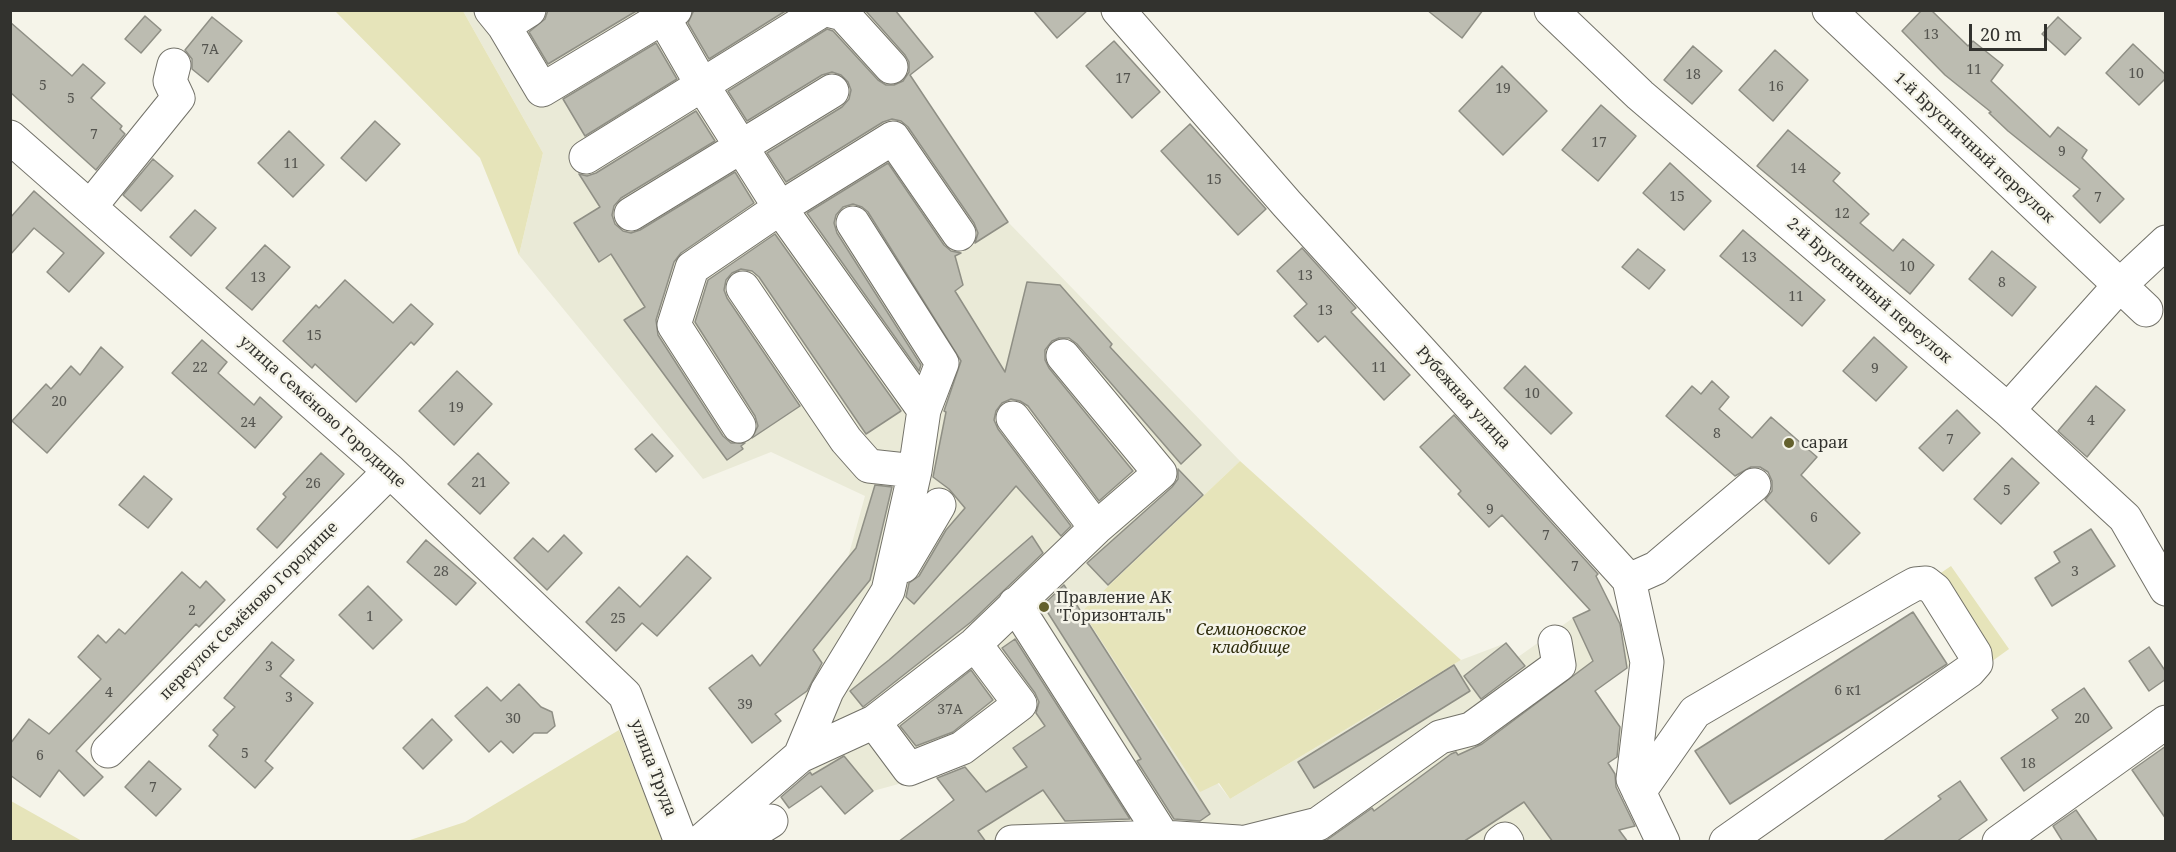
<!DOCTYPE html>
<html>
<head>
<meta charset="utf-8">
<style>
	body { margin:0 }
	#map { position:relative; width:2176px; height:852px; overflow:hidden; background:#f5f4e9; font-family:"Noto Serif",serif }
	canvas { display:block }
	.frame { position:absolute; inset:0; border:12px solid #32322e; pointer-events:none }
	.scale { position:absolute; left:1969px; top:24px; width:78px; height:27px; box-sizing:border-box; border:3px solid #32322e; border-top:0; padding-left:8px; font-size:18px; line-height:21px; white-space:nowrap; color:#32322e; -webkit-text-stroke:4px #f5f4e9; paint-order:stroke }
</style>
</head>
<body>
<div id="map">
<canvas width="2176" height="852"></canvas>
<div class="frame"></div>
<div class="scale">20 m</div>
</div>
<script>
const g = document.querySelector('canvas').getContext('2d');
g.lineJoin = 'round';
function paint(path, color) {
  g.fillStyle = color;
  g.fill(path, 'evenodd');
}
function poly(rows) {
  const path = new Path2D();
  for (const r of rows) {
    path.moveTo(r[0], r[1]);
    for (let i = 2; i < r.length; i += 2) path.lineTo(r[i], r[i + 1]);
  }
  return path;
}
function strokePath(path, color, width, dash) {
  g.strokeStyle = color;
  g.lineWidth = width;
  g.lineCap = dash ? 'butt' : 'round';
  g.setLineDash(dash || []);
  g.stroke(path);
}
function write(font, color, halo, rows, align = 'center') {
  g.font = font + ' "Noto Serif",serif';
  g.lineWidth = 5;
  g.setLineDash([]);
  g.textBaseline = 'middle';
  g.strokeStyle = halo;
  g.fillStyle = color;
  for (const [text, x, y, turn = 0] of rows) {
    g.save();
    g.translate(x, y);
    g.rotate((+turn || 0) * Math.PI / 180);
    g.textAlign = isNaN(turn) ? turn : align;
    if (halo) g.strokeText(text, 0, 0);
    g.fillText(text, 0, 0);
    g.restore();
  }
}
const built = poly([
	[463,11,895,11,933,57,910,75,1008,222,1240,461,1082,611,1230,799,1461,660,1506,643,1518,657,1573,618,1608,601,1637,661,1595,691,1633,744,1584,781,1628,841,984,841,962,809,986,792,964,766,873,791,845,814,791,749,809,709,804,693,772,651,847,561,865,496,771,452,703,479,519,255,543,153]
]);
const green = poly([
	[335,11,463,11,543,153,519,255,480,158],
	[1240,461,1461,660,1230,799,1219,783,1200,792,1082,611],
	[1951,566,2009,649,1991,662,1932,579],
	[619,730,663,841,407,841,465,822],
	[10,801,11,801,82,841,11,841]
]);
const building = poly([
	[548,10,638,10,548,64,529,32,545,19,548,10],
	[694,10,787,10,709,59,688,23,694,10],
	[865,10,895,10,933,57,910,75,1008,222,975,243,978,233,974,223,908,127,901,121,892,119,883,122,786,182,767,153,842,107,849,99,851,90,848,82,841,75,832,72,822,75,747,121,728,91,827,29,833,31,878,80,886,85,894,85,903,81,909,72,909,62,905,55,865,10],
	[1033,10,1088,10,1057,38,1033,10],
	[1427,10,1483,10,1462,38,1427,10],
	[1922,10,1931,10,1968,46,1973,41,2003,65,1991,81,2050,137,2058,127,2087,150,2082,158,2124,199,2100,223,2073,196,2080,189,2008,131,1989,113,1991,112,1945,75,1902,31,1922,10],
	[145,16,161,30,141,53,125,39,145,16],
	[212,17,242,41,208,82,192,69,192,59,185,50,212,17],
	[2058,17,2081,38,2065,55,2042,34,2058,17],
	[10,22,72,76,83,64,105,83,91,98,122,126,120,129,125,134,96,170,10,92,10,22],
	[1114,41,1160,92,1132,118,1086,66,1114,41],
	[656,43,677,79,585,136,563,99,656,43],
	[2133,44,2166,75,2166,78,2139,105,2106,73,2133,44],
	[1693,46,1722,71,1692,104,1664,80,1693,46],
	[1775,50,1808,80,1773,121,1739,90,1775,50],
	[1502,66,1547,111,1503,155,1459,111,1502,66],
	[1601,105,1636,136,1598,181,1562,150,1601,105],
	[696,111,715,141,621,198,614,206,612,215,615,224,623,231,631,233,640,230,735,172,754,203,681,253,674,262,656,320,658,335,723,436,731,443,745,443,741,446,743,449,727,460,624,320,645,307,611,254,599,262,574,223,600,207,579,174,587,176,596,173,696,111],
	[375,121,400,144,366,181,341,158,375,121],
	[1190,124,1266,209,1238,235,1161,151,1190,124],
	[1788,130,1840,173,1833,181,1869,214,1860,223,1893,251,1903,239,1934,265,1910,294,1757,166,1788,130],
	[289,131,324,165,293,197,258,163,289,131],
	[153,159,173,176,141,211,123,195,153,159],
	[888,163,944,245,951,251,961,253,955,256,963,285,955,291,1005,372,1027,282,1060,285,1112,344,1110,347,1201,445,1181,464,1077,344,1069,338,1059,338,1052,341,1045,350,1045,360,1049,368,1133,471,1099,501,1028,406,1020,401,1011,399,1002,403,996,411,994,420,998,429,1071,526,1061,536,1016,486,914,604,906,597,909,583,919,576,946,530,965,508,949,489,933,477,946,412,944,411,961,361,868,212,862,207,853,204,843,207,836,215,834,223,837,233,921,365,919,371,807,213,888,163],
	[1670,163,1711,201,1684,230,1643,193,1670,163],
	[34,191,104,253,69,292,47,272,64,253,34,228,10,255,10,218,34,191],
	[195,210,216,228,191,256,170,237,195,210],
	[1743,230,1825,300,1802,326,1720,256,1743,230],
	[775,234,901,411,866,434,759,277,752,271,741,269,732,273,726,280,724,290,727,298,800,406,752,438,758,426,755,416,695,322,708,280,775,234],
	[265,245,290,267,252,310,226,288,265,245],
	[1302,248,1356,308,1351,312,1410,375,1384,400,1325,336,1318,342,1294,316,1307,304,1277,271,1302,248],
	[1638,249,1665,270,1649,289,1622,267,1638,249],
	[1992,251,2036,287,2012,316,1969,279,1992,251],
	[345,280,393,323,411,304,433,324,414,345,411,342,356,402,315,364,312,368,283,341,316,305,319,308,345,280],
	[1874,337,1907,367,1876,401,1843,371,1874,337],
	[202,340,227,362,218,373,254,405,260,397,282,417,255,448,172,373,202,340],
	[101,347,123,367,47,453,12,421,46,384,51,389,71,366,80,375,101,347],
	[1525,366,1572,413,1551,434,1504,388,1525,366],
	[457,371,492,404,454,445,419,411,457,371],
	[1712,381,1729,397,1719,409,1752,438,1771,417,1817,457,1801,475,1860,533,1829,564,1765,500,1772,491,1772,481,1768,472,1760,467,1751,467,1735,476,1666,416,1692,386,1701,394,1712,381],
	[2096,386,2125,410,2087,457,2058,431,2096,386],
	[1957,410,1980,433,1943,471,1919,448,1957,410],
	[1454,415,1598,574,1596,576,1620,624,1627,668,1595,691,1620,727,1617,757,1608,763,1615,774,1616,787,1635,826,1619,830,1628,842,1553,842,1524,802,1463,842,1324,842,1372,808,1374,811,1451,754,1456,752,1458,755,1482,744,1593,661,1573,618,1590,610,1502,515,1489,527,1458,494,1461,491,1420,447,1454,415],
	[652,434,673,456,656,472,635,449,652,434],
	[321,453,344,474,277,548,257,529,286,497,283,494,321,453],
	[478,453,509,483,480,514,448,484,478,453],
	[2012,458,2039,483,2001,524,1974,499,2012,458],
	[1178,469,1203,495,1108,585,1087,563,1172,487,1178,479,1178,469],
	[144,476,172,499,148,528,119,505,144,476],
	[875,485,892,487,870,580,813,650,822,663,807,691,775,714,781,721,752,743,709,688,752,655,760,666,856,548,875,485],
	[2091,529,2115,566,2052,606,2035,578,2060,562,2054,552,2091,529],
	[564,535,582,553,547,590,514,558,533,538,548,552,564,535],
	[1032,536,1043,553,971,622,863,707,850,691,889,660,1032,536],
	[426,540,476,583,456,605,407,562,426,540],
	[687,556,711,578,657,636,642,623,616,651,586,622,619,587,640,607,687,556],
	[182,572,200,588,206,581,225,600,199,627,196,624,76,751,103,777,84,796,59,770,40,797,10,775,10,744,29,719,49,734,101,679,78,657,98,635,106,643,119,629,125,634,182,572],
	[1064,585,1210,814,1200,821,1174,819,1137,761,1141,759,1043,605,1064,585],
	[368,586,402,620,373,649,339,615,368,586],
	[1913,612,1947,664,1730,804,1695,751,1913,612],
	[1015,639,1130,819,1065,821,1043,790,978,831,986,842,898,842,954,800,937,778,965,767,986,792,1027,767,1013,748,1045,726,1036,713,1039,702,1035,693,1002,648,1015,639],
	[272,642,294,660,280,676,313,703,265,761,273,768,255,788,209,746,218,735,213,730,235,707,224,698,272,642],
	[1506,643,1525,666,1481,699,1464,676,1506,643],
	[2149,647,2166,672,2166,679,2149,691,2129,661,2149,647],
	[1454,665,1470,691,1314,788,1298,762,1454,665],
	[971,670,993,700,953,732,916,746,900,726,971,670],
	[519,684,541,707,552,712,555,726,547,733,534,733,513,753,501,741,489,752,455,716,487,687,501,701,519,684],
	[2084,688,2112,728,2024,791,2001,758,2058,718,2052,710,2084,688],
	[432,719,452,740,423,769,403,748,432,719],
	[2166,746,2166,819,2132,770,2166,746],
	[844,756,873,791,845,814,821,786,789,808,781,797,810,772,812,775,844,756],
	[149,761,181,789,156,816,125,787,149,761],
	[1960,781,1987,820,1956,842,1882,842,1941,799,1938,796,1960,781],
	[2076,810,2098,842,2063,842,2053,826,2076,810]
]);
const minor = poly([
	[491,10,504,26,529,10],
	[659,10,701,83,780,208,924,410,915,471,888,591,827,691,800,756],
	[827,10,843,14,891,67],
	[1118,10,1287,204,1629,580,1647,662,1633,779,1663,842],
	[1551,10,1640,95,2008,410,2125,518,2166,589],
	[1829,10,2146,310],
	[504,26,542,90,675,10],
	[10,137,390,471,625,695,681,842],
	[586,157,823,10],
	[90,207,178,98,170,81,174,65],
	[631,214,832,91],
	[853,223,942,363,924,410],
	[743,288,846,440,869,466,915,471],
	[2008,410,2120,285,2166,242],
	[1013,418,1096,528],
	[739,426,674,325,692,268,780,208,893,138,959,234],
	[903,566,939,505],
	[1629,580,1656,568,1754,485],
	[1015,604,1163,837,1239,842],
	[874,722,909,769,962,748,1020,704,975,644],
	[108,751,390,471],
	[1639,792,1695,712,1904,590,1915,584,1926,583,1935,590,1975,654,1976,663,1969,671,1726,842],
	[700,842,800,756,874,722,975,644,1096,528,1160,473,1063,356],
	[737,842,771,821],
	[1012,842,1163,837],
	[1246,842,1318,824,1440,737,1471,729,1559,665,1555,642],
	[1501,842,1505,839,1507,842],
	[1999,842,2166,722]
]);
const markers = [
	[1789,443,6,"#64612d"],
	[1044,607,6,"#64612d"]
];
const numberNames = [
	["13",1931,35],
	["7А",210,50],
	["11",1974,70],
	["10",2136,74],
	["18",1693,75],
	["17",1123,79],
	["5",43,86],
	["16",1776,87],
	["19",1503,89],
	["5",71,99],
	["7",94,135],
	["17",1599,143],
	["9",2062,152],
	["11",291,164],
	["14",1798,169],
	["15",1214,180],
	["15",1677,197],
	["7",2098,198],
	["12",1842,214],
	["13",1749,258],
	["10",1907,267],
	["13",1305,276],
	["13",258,278],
	["8",2002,283],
	["11",1796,297],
	["13",1325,311],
	["15",314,336],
	["22",200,368],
	["11",1379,368],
	["9",1875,369],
	["10",1532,394],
	["20",59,402],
	["19",456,408],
	["4",2091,421],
	["24",248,423],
	["8",1717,434],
	["7",1950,440],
	["21",479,483],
	["26",313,484],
	["5",2007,491],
	["9",1490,510],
	["6",1814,518],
	["7",1546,536],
	["7",1575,567],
	["28",441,572],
	["3",2075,572],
	["2",192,611],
	["1",370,617],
	["25",618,619],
	["3",269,667],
	["6 к1",1848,691],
	["4",109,693],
	["3",289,698],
	["39",745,705],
	["37А",950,710],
	["30",513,719],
	["20",2082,719],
	["5",245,754],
	["6",40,756],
	["18",2028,764],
	["7",153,788]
];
const streetNames = [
	["1-й Брусничный переулок",1974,148,43],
	["2-й Брусничный переулок",1869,291,41],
	["Рубежная улица",1463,398,48],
	["улица Семёново Городище",322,412,42],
	["переулок Семёново Городище",249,611,-45],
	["улица Труда",653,768,69]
];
const poiNames = [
	["сараи",1801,443],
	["Правление АК",1056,598],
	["\"Горизонталь\"",1056,616]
];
const parkNames = [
	["Семионовское",1251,630],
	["кладбище",1251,648]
];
paint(built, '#eaead7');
paint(green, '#e6e4ba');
paint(building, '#bcbcb1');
strokePath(building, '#8f8f85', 1.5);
strokePath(minor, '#737269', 35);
strokePath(minor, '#fff', 33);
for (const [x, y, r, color] of markers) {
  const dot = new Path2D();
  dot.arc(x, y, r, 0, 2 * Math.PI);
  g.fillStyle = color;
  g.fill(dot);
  strokePath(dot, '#f5f4e9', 2);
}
write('14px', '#54544f', null, numberNames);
write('16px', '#32322e', '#f5f4e9', streetNames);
write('16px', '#32322e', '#f5f4e9', poiNames, 'left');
write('italic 16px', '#2f2d0d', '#f5f4e9', parkNames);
</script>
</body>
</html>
